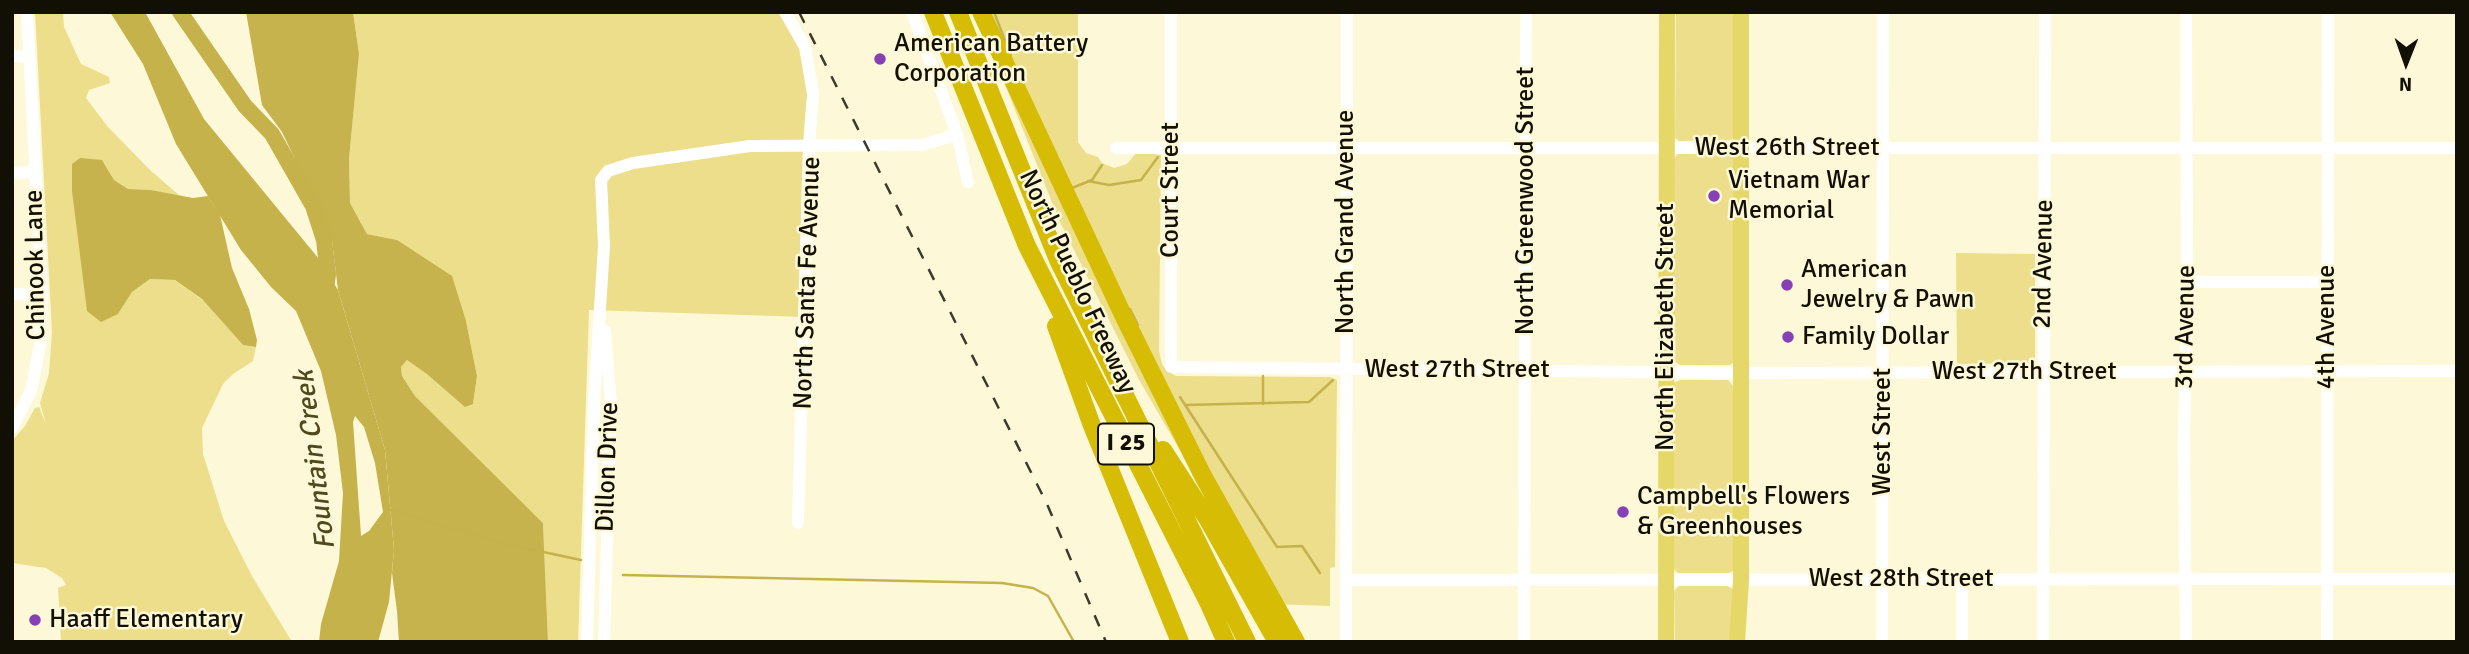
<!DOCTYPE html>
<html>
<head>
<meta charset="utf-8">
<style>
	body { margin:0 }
	#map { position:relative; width:2469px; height:654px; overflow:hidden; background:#fdf8d7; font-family:Signika,sans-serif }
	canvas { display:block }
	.frame { position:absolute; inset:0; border:14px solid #121005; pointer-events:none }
	.north { position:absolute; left:2371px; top:28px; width:70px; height:70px; -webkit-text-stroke:5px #fdf8d7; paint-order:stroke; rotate:181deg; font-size:19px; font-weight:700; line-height:28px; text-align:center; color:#121005 }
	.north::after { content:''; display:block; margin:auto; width:24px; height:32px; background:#121005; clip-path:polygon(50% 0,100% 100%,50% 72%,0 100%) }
</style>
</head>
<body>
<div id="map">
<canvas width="2469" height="654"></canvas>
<div class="frame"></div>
<div class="north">N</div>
</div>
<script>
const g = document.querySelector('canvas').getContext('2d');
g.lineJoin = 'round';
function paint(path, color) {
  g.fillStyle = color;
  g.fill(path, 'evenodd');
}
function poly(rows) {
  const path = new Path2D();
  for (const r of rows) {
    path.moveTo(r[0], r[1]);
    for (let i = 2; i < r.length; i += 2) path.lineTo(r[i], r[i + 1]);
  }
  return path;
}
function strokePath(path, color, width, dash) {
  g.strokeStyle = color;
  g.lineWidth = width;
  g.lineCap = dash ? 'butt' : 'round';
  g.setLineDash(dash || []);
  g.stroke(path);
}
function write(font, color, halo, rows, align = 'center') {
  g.font = font + ' Signika,sans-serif';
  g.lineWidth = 5;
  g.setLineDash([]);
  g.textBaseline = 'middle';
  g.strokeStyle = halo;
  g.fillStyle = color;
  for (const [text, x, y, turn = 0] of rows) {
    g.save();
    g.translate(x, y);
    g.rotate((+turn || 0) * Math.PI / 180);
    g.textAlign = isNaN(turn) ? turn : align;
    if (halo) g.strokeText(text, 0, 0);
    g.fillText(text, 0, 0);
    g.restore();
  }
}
const green = poly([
	[35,12,63,12,64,27,81,64,109,77,110,83,89,90,86,98,108,127,150,170,180,196,151,190,128,189,114,180,102,160,118,314,132,292,150,279,175,280,204,301,243,345,256,347,253,361,233,374,223,384,202,428,203,454,224,521,252,576,292,642,61,642,58,588,66,585,62,578,46,568,12,563,12,441,25,426,35,408,39,407,46,424,40,403,49,373,52,332],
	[353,12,785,12,805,47,813,94,805,317,589,310,578,642,548,642,543,523,415,396,402,376,401,367,407,360,473,404,477,376,466,321,397,240,367,234,350,203,349,159,359,54],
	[976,12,1078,12,1078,142,1086,153,1098,157,1102,163,1114,168,1127,164,1137,152,1161,155,1159,351,1162,364,1167,371,1176,376,1330,377,1337,380,1335,567,1330,568,1330,606,1269,604,1138,378,1059,220],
	[1676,12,1733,12,1734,137,1731,140,1679,141,1675,138],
	[1678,154,1731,154,1734,159,1734,362,1730,365,1680,365,1674,361,1674,158],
	[1956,253,2035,254,2035,359,2033,363,1957,364],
	[1680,380,1728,380,1734,387,1733,571,1729,573,1678,573,1673,568,1674,383],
	[1679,586,1727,586,1733,589,1732,642,1675,642,1674,591]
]);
const forest = poly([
	[246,12,353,12,359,54,349,159,350,203,367,234,397,240,452,276,466,321,477,376,473,404,465,407,427,374,407,360,401,367,402,376,415,396,543,523,548,642,399,642,397,611,392,573,394,549,385,450,338,290,332,241,308,186,282,132,262,105],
	[80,158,102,160,114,180,128,189,151,190,193,198,208,196,220,215,232,268,249,309,257,340,256,347,243,345,202,299,175,280,150,279,132,292,118,314,101,322,87,311,72,191,72,164]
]);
const water = poly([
	[110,12,145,12,204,119,319,259,338,290,385,450,394,550,389,602,378,642,319,642,321,624,339,561,343,493,336,435,321,371,296,311,271,287,241,250,176,144,143,64],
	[355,416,364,427,375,463,383,512,369,531,361,536,353,422]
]);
const stream = poly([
	[994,12,1011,56],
	[1088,181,1109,185,1141,180,1158,157],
	[1072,188,1092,180,1102,165],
	[1130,309,1138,325],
	[1180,397,1277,547,1302,546,1320,573],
	[1263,404,1263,376],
	[1185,405,1309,402,1333,380],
	[390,510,501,543,581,560],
	[623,575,1002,583,1033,588,1048,596,1074,642]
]);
const river = poly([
	[180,12,245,106,272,134,313,206,324,240,328,274,325,295]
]);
const minor = poly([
	[785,12,805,47,813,94,809,145,798,523],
	[912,12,957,134,968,182],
	[1171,12,1171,367,1741,373,2457,371],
	[12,56,29,57],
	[1116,148,2457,148],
	[12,173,34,172],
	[2187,282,2327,282],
	[12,294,42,295],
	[12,428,31,391,40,345,42,295,27,12],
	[1962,578,1962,642],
	[1346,580,2457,579],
	[587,642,594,403,604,246,601,180,608,171,633,163,750,146,923,145,957,134],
	[604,642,611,405,605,331],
	[1346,642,1347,12],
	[1524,642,1526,12],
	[1882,642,1883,12],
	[2043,642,2045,12],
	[2186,642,2184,443,2187,282,2186,12],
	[2327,642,2328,12]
]);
const major = poly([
	[1666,642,1667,12],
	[1737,642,1741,580,1741,12]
]);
const highway = poly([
	[933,12,1027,246,1209,604,1226,642],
	[958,12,1058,260,1247,642],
	[981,12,1124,317,1203,476,1296,642],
	[1056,326,1091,423,1180,642],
	[1163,450,1207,518,1277,642]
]);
const rail = poly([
	[799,12,1047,504,1106,642]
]);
const markers = [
	[880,59,7,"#8640b3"],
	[1714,196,7,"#8640b3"],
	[1787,285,7,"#8640b3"],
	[1788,337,7,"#8640b3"],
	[1623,512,7,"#8640b3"],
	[35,620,7,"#8640b3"]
];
const shields = [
	[1126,444,56]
];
const shieldNames = [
	["I 25",1126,444]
];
const poiNames = [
	["American Battery",894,44],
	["Corporation",894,74],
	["Vietnam War",1728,181],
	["Memorial",1728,211],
	["American",1801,270],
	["Jewelry & Pawn",1801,300],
	["Family Dollar",1802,337],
	["Campbell's Flowers",1637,497],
	["& Greenhouses",1637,527],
	["Haaff Elementary",49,620]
];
const streetNames = [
	["West 26th Street",1787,148],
	["Court Street",1171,190,-90],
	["North Greenwood Street",1526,201,-90],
	["North Grand Avenue",1346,222,-90],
	["2nd Avenue",2044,264,-89],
	["Chinook Lane",36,265,-91],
	["North Pueblo Freeway",1077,282,65],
	["North Santa Fe Avenue",808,283,-88],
	["North Elizabeth Street",1666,327,-90],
	["3rd Avenue",2186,327,-89],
	["4th Avenue",2327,327,-90],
	["West 27th Street",1457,370],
	["West 27th Street",2024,372],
	["West Street",1883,432,-90],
	["Dillon Drive",608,467,-88],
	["West 28th Street",1901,579]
];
const waterNames = [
	["Fountain Creek",316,460,-97]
];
paint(green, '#edde8c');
paint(forest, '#c6b34d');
paint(water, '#c5b24b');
strokePath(stream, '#c5b24b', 2.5);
strokePath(river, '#c5b24b', 16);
strokePath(minor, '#fff', 12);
strokePath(major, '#e6d769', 16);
strokePath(highway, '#d6bc05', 18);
strokePath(rail, '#3c3a2b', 2.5, [12, 12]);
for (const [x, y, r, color] of markers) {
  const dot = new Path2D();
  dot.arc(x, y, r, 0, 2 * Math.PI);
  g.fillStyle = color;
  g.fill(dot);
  strokePath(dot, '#fdf8d7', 2.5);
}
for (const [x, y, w] of shields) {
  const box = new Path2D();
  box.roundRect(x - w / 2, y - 20.5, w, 41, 5);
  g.fillStyle = '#fdf8d7';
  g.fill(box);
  strokePath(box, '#121005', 2);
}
write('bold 24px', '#121005', null, shieldNames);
write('26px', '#121005', '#fdf8d7', poiNames, 'left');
write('26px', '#121005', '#fdf8d7', streetNames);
write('italic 28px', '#50481e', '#fdf8d7', waterNames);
</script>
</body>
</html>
